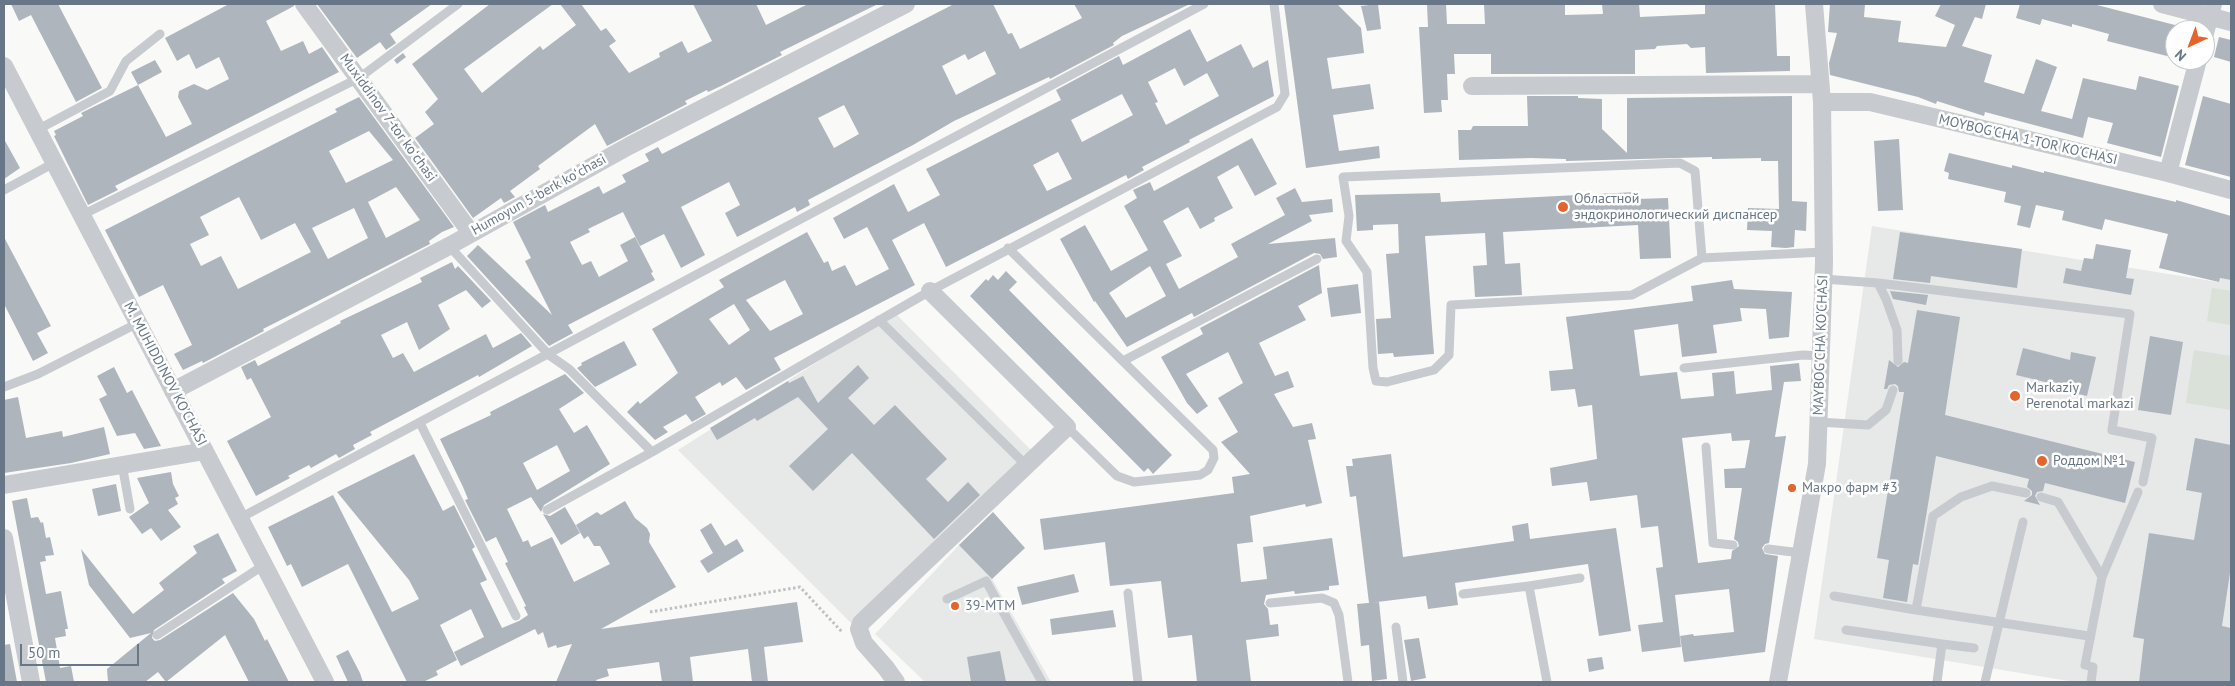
<!DOCTYPE html>
<html>
<head>
<meta charset="utf-8">
<style>
	body { margin:0 }
	#map { position:relative; width:2235px; height:686px; overflow:hidden; background:#f9f9f7; font-family:"PT Sans",sans-serif }
	canvas { display:block }
	.frame { position:absolute; inset:0; border:5px solid #687788; pointer-events:none }
	.north { position:absolute; left:2165px; top:20px; width:50px; height:50px; box-sizing:border-box; background:#fff; border:1px solid #c3c9cf; border-radius:50%; rotate:223deg; font-size:14px; font-weight:700; line-height:20px; text-align:center; color:#687788 }
	.north::after { content:''; display:block; margin:auto; width:18px; height:22px; background:#e5642b; clip-path:polygon(50% 0,100% 100%,50% 72%,0 100%) }
	.scale { position:absolute; left:20px; top:644px; width:119px; height:22px; box-sizing:border-box; border:2px solid #687788; border-top:0; padding-left:6px; font-size:15px; line-height:18px; white-space:nowrap; color:#687788; -webkit-text-stroke:4px #fff; paint-order:stroke }
</style>
</head>
<body>
<div id="map">
<canvas width="2235" height="686"></canvas>
<div class="frame"></div>
<div class="north">N</div>
<div class="scale">50 m</div>
</div>
<script>
const g = document.querySelector('canvas').getContext('2d');
g.lineJoin = 'round';
function paint(path, color) {
  g.fillStyle = color;
  g.fill(path, 'evenodd');
}
function poly(rows) {
  const path = new Path2D();
  for (const r of rows) {
    path.moveTo(r[0], r[1]);
    for (let i = 2; i < r.length; i += 2) path.lineTo(r[i], r[i + 1]);
  }
  return path;
}
function strokePath(path, color, width, dash) {
  g.strokeStyle = color;
  g.lineWidth = width;
  g.lineCap = dash ? 'butt' : 'round';
  g.setLineDash(dash || []);
  g.stroke(path);
}
function write(font, color, halo, rows, align = 'center') {
  g.font = font + ' "PT Sans",sans-serif';
  g.lineWidth = 5;
  g.setLineDash([]);
  g.textBaseline = 'middle';
  g.strokeStyle = halo;
  g.fillStyle = color;
  for (const [text, x, y, turn = 0] of rows) {
    g.save();
    g.translate(x, y);
    g.rotate((+turn || 0) * Math.PI / 180);
    g.textAlign = isNaN(turn) ? turn : align;
    if (halo) g.strokeText(text, 0, 0);
    g.fillText(text, 0, 0);
    g.restore();
  }
}
const built = poly([
	[1872,226,2218,282,2220,278,2231,280,2231,628,2185,622,2142,656,2139,682,2075,682,1814,639],
	[895,313,1032,451,855,627,678,450],
	[960,544,991,577,1051,682,925,682,875,634]
]);
const green = poly([
	[2212,288,2231,291,2231,325,2207,321],
	[2194,350,2231,356,2231,410,2186,403]
]);
const building = poly([
	[11,4,58,4,102,88,76,102,31,15,19,21],
	[229,4,294,4,294,6,266,21,281,51,303,41,309,54,322,47,339,72,115,186,118,190,88,205,54,136,56,135,54,131,83,116,81,113,138,85,166,137,192,124,178,97,179,91,194,84,207,90,229,79,219,57,196,69,189,54,177,61,165,38],
	[317,4,432,4,390,34,396,43,386,50,380,42,357,58],
	[490,4,553,4,464,69,482,93,540,46,543,50,576,25,560,4,581,4,601,31,606,28,616,41,609,46,629,73,660,57,659,53,682,41,688,53,712,41,693,4,756,4,766,25,808,4,878,4,780,52,782,55,721,86,708,92,707,90,685,101,687,104,607,146,595,124,538,166,540,169,510,191,515,197,504,203,501,198,473,218,415,138,434,124,425,112,438,99,412,64],
	[954,4,993,4,1008,34,1012,33,1020,49,1082,18,1074,4,1190,4,1122,36,1113,43,1114,45,1050,79,1049,77,954,121,913,145,808,200,810,205,797,212,795,207,737,237,725,213,740,205,729,182,681,207,705,255,681,268,664,234,640,246,623,212,588,229,590,232,570,242,582,265,591,261,599,277,628,261,620,245,635,237,653,272,651,273,655,280,568,325,573,333,549,346,467,256,478,245,552,315,525,261,531,258,513,222,545,205,548,212,599,186,603,194,626,182,622,175,649,161,645,154,658,147,662,154],
	[985,51,996,74,956,95,942,66,965,54,968,60],
	[844,105,859,134,834,148,818,118],
	[1284,4,1337,4,1361,28,1364,53,1327,58,1332,89,1370,84,1374,109,1333,115,1339,151,1379,146,1380,158,1306,168],
	[1378,4,1381,29,1367,31,1361,6],
	[1427,4,1446,4,1447,24,1485,24,1484,4,1565,4,1565,15,1603,14,1602,4,1639,4,1640,17,1705,14,1705,4,1775,4,1777,56,1790,56,1790,71,1706,73,1705,47,1691,48,1687,44,1657,46,1655,49,1635,50,1635,74,1491,74,1491,54,1454,54,1455,74,1447,74,1448,100,1441,100,1442,112,1424,113,1419,27,1428,27],
	[1830,4,1865,4,1864,17,1901,21,1898,42,1946,47,1955,25,1935,16,1941,4,1986,4,1982,19,1975,17,1962,46,1992,55,1984,82,2024,94,2036,59,2057,67,2041,111,2072,119,2083,78,2136,90,2139,76,2179,86,2161,157,2107,143,2113,123,2088,117,2083,138,1985,112,1984,116,1937,101,1936,104,1918,97,1830,75,1829,63,1837,33,1828,32],
	[2020,4,2093,4,2175,25,2175,58,2107,41,2109,34,2072,24,2072,27,2042,19,2040,25,2016,18],
	[1190,29,1207,62,1241,44,1253,68,1268,60,1274,96,1189,140,1190,142,1142,167,1144,170,1128,179,1126,175,946,267,924,223,892,240,915,285,774,358,781,370,746,390,736,377,722,386,720,382,695,397,706,414,692,422,686,414,663,427,668,432,655,440,627,412,638,401,640,404,678,373,652,329,724,287,719,280,807,232,824,263,828,261,832,271,845,265,856,286,889,269,867,227,844,239,833,218,894,184,908,212,940,195,926,169,1061,100,1056,90,1119,56,1123,65],
	[1175,68,1184,86,1207,73,1219,96,1166,125,1155,103,1158,102,1148,82],
	[1122,94,1133,115,1082,142,1071,120],
	[1058,152,1072,179,1047,191,1033,165],
	[785,280,803,314,770,331,746,300],
	[734,304,750,330,729,345,709,319],
	[2219,37,2231,40,2231,62,2214,57],
	[403,53,406,57,397,64,394,60],
	[155,60,162,72,138,85,131,72],
	[1527,96,1578,96,1578,98,1602,99,1602,129,1627,153,1627,98,1792,96,1792,201,1807,202,1806,231,1795,230,1794,247,1786,248,1771,247,1772,231,1747,230,1748,208,1779,209,1778,161,1761,161,1761,158,1712,159,1712,157,1566,161,1566,159,1531,158,1459,160,1458,130,1471,130,1473,126,1528,126],
	[2203,96,2231,104,2231,177,2185,165],
	[359,97,454,227,442,232,429,241,430,244,263,329,264,331,203,363,202,361,183,370,174,354,192,345,163,285,139,297,105,230,337,112,335,109],
	[369,131,393,160,346,183,329,151],
	[396,187,420,220,386,238,368,202],
	[239,197,261,240,295,223,311,252,238,289,221,256,201,266,190,244,209,235,200,217],
	[354,208,368,238,328,259,312,228],
	[1252,138,1277,184,1255,196,1238,165,1217,177,1233,208,1214,218,1215,221,1200,229,1188,207,1163,221,1182,256,1166,264,1179,289,1238,257,1231,244,1285,215,1276,198,1295,188,1302,202,1332,199,1333,212,1309,215,1312,221,1268,244,1335,238,1337,257,1323,259,1320,254,1314,253,1194,317,1192,313,1127,347,1095,301,1094,302,1060,239,1085,225,1111,271,1148,250,1124,206,1137,198,1133,190,1150,182,1154,191],
	[1150,266,1166,296,1126,318,1109,293],
	[4,139,20,168,4,179],
	[1899,139,1903,210,1878,211,1874,141],
	[1949,153,2012,168,2012,165,2044,173,2044,171,2176,202,2176,200,2231,216,2231,280,2220,278,2219,282,2159,268,2168,234,2105,219,2102,230,2062,220,2064,211,2036,205,2030,228,2017,225,2021,206,2004,202,2006,192,1948,179,1949,173,1944,171],
	[1636,192,1636,199,1668,198,1671,258,1640,259,1638,225,1503,232,1505,264,1520,263,1522,295,1475,297,1473,266,1487,265,1485,233,1425,236,1434,354,1394,357,1393,353,1378,354,1376,319,1391,318,1386,254,1399,253,1398,224,1373,225,1373,230,1357,231,1355,195,1440,193,1441,202],
	[1900,232,2022,249,2017,288,1931,276,1930,283,1893,279],
	[4,237,51,326,37,333,48,353,33,361,4,304],
	[2096,244,2131,250,2126,278,2134,279,2131,295,2063,283,2066,268,2081,271,2084,258,2093,259],
	[452,262,455,269,458,266,491,301,482,308,466,290,438,305,450,329,419,350,407,322,381,335,393,358,403,353,414,372,486,334,493,348,521,333,532,346,479,377,478,375,370,432,372,435,353,445,355,449,339,458,336,454,311,468,309,465,288,476,290,478,256,496,227,441,271,417,251,378,247,380,241,367,255,360,258,366,341,323,340,321,422,282,420,278],
	[1319,265,1322,293,1298,306,1306,320,1259,343,1275,376,1288,371,1294,387,1274,394,1293,427,1312,423,1316,439,1308,440,1322,503,1306,507,1305,504,1250,516,1253,542,1237,544,1241,582,1267,579,1263,547,1332,538,1339,585,1329,586,1329,590,1295,594,1294,591,1266,595,1264,604,1268,609,1270,625,1278,624,1279,636,1246,640,1251,682,1197,682,1192,635,1168,638,1161,581,1110,586,1105,542,1044,550,1040,519,1234,493,1232,477,1250,474,1221,442,1238,432,1218,398,1243,383,1228,352,1186,374,1208,406,1197,414,1187,403,1161,357,1203,334,1200,328],
	[1006,271,1017,282,1009,290,1172,455,1153,474,1148,468,1144,472,970,296,986,279,988,281,993,275,998,280],
	[1732,280,1734,289,1792,292,1789,337,1769,339,1766,309,1740,308,1742,321,1713,325,1717,353,1682,357,1678,324,1634,330,1640,376,1677,372,1681,399,1714,396,1712,373,1734,371,1736,394,1772,390,1770,366,1799,363,1801,381,1784,382,1775,437,1786,436,1769,543,1765,544,1762,548,1765,554,1778,556,1765,652,1684,662,1680,636,1693,634,1694,636,1734,632,1729,589,1675,595,1681,647,1642,652,1638,625,1663,622,1656,568,1663,567,1658,526,1641,528,1637,495,1590,501,1587,482,1552,486,1550,468,1597,459,1592,405,1578,407,1575,389,1551,391,1549,371,1573,369,1566,317,1693,301,1691,286],
	[1731,433,1732,441,1750,440,1745,468,1724,469,1725,488,1742,488,1734,539,1738,542,1739,546,1732,551,1731,559,1698,563,1682,438],
	[1358,284,1361,313,1331,317,1327,288],
	[1890,291,1928,295,1926,305,1893,299],
	[1917,310,1960,317,1945,415,2135,462,2125,503,2045,483,2043,491,2037,492,2035,496,2040,505,2024,501,2032,495,2032,491,2027,487,2029,479,1936,456,1918,565,1913,564,1907,602,1883,598,1889,560,1877,558,1904,392,1899,392,1898,386,1895,384,1889,385,1887,389,1884,389,1889,360,1898,367,1904,362,1908,363],
	[2150,336,2183,342,2171,415,2138,410],
	[624,341,637,365,595,387,577,368,582,365,581,363],
	[2023,348,2070,360,2071,352,2096,357,2087,396,2069,392,2070,388,2016,375],
	[858,365,869,378,848,398,874,425,895,405,947,459,926,479,948,502,968,482,980,495,934,539,852,453,813,491,789,466,828,429,798,397,757,421,755,418,717,440,710,428,788,381,789,383,803,376,818,403],
	[114,367,127,393,132,390,161,446,144,449,135,433,117,436,99,399,107,395,97,376],
	[565,374,584,393,559,409,574,433,587,425,610,464,544,505,541,512,531,497,507,509,523,542,528,540,531,547,552,537,574,582,610,564,600,546,594,546,588,536,584,539,576,525,597,512,601,515,625,501,635,518,647,528,650,534,649,542,676,587,601,629,797,602,803,642,764,647,768,682,752,682,748,649,690,657,693,682,662,682,659,662,607,669,609,676,596,680,597,682,556,682,572,644,557,648,556,645,548,648,543,632,538,635,535,629,461,666,454,652,484,637,471,609,440,625,457,660,436,671,438,675,423,682,407,682,348,564,302,587,291,564,287,566,268,527,333,495,392,612,419,599,409,580,337,492,414,454,443,511,454,505,475,547,472,549,487,580,480,583,502,628,519,621,528,615,524,607,526,606,505,563,508,562,496,537,486,542,465,500,468,499,463,487,440,439,491,415,490,412],
	[557,445,570,471,537,490,523,463],
	[18,397,26,438,62,431,63,437,104,427,110,454,71,463,4,473,4,400],
	[2195,438,2231,445,2231,566,2222,626,2231,628,2231,682,2139,682,2144,639,2133,637,2149,533,2194,540,2202,493,2186,490],
	[1391,454,1403,557,1514,541,1512,526,1528,523,1530,539,1616,528,1631,631,1599,636,1588,564,1455,583,1458,605,1428,609,1426,596,1369,603,1356,496,1350,497,1346,466,1353,466,1352,459],
	[171,472,173,484,179,496,175,498,178,504,168,510,181,527,161,541,151,528,142,534,129,517,149,503,137,478],
	[116,484,121,511,98,516,92,489],
	[27,498,31,518,38,517,41,523,43,522,46,538,50,537,54,555,45,556,46,561,40,562,46,594,61,591,68,629,65,629,66,636,55,638,60,668,71,666,74,682,46,682,12,501],
	[565,507,580,533,561,545,543,514,550,516],
	[993,512,1025,548,992,579,959,545],
	[711,523,725,546,737,539,744,551,708,573,700,561,713,553,700,530],
	[218,533,237,571,222,579,225,583,154,630,152,638,155,641,160,640,233,593,254,619,265,641,267,639,289,682,249,682,225,635,166,682,158,672,145,682,108,682,107,669,151,633,130,638,89,585,81,549,133,614,164,590,159,583,197,553,193,546],
	[1074,574,1079,592,1022,605,1017,587],
	[1379,602,1387,679,1372,681,1369,645,1361,646,1357,604],
	[1113,610,1116,627,1052,635,1050,619],
	[1419,638,1426,678,1411,681,1404,640],
	[10,644,17,682,4,682,4,645],
	[348,650,360,673,363,682,348,682,336,656],
	[1000,651,1006,682,971,682,967,657],
	[1602,657,1604,669,1589,672,1587,659]
]);
const path = poly([
	[650,612,800,587,843,633]
]);
const lane = poly([
	[37,130,110,91,126,61,160,34],
	[4,190,54,163],
	[82,215,359,78,458,4],
	[449,246,549,355,569,369,652,452],
	[1008,248,1213,450,1214,458,1208,470,1200,475,1134,482,1117,476,1067,427],
	[1702,258,1695,171,1680,163,1343,177,1349,216,1346,241,1367,272,1373,368,1376,381,1387,382,1434,370,1449,355,1451,305,1632,295,1702,258,1824,252],
	[1823,279,1878,283,2130,314,2112,430,2152,438,2143,482],
	[1878,283,1886,299,1897,330,1898,361],
	[879,320,1027,466],
	[1123,361,1317,259],
	[1684,368,1803,355,1821,356],
	[4,387,38,374,138,323],
	[1818,422,1868,425,1886,410,1893,390],
	[420,423,516,616],
	[1706,447,1713,543,1733,545],
	[122,464,130,509],
	[2026,493,1992,486,1961,497,1933,516,1916,610,2089,636],
	[2041,497,2058,502,2102,577],
	[547,510,652,452,930,291,1277,107,1285,94,1274,4],
	[240,518,1204,4],
	[1768,549,1801,553],
	[1529,586,1580,578],
	[1128,593,1138,682],
	[1463,594,1529,586,1547,682],
	[1834,596,1916,610],
	[947,599,986,581,1042,682],
	[1270,603,1322,598,1334,603,1339,615,1348,682],
	[1396,627,1403,682],
	[1846,630,1942,644,1937,682],
	[157,635,264,565],
	[1942,644,1974,648],
	[1985,682,2023,522],
	[2091,682,2093,667,2085,665,2102,577,2138,492]
]);
const street = poly([
	[304,4,471,233],
	[2162,4,2231,22],
	[2205,33,2213,4],
	[4,66,325,682],
	[1472,86,1820,84],
	[1822,102,1870,102,2168,173,2231,190],
	[2168,173,2198,60],
	[173,391,449,246,629,146,906,4],
	[4,485,205,451],
	[4,538,31,682],
	[896,682,886,668,864,643,859,629,861,623,1067,427,930,291],
	[1778,682,1817,464,1824,262,1822,102,1814,4]
]);
const markers = [
	[1563,207,6,"#e5642b"],
	[2015,396,6,"#e5642b"],
	[2042,461,6,"#e5642b"],
	[1792,488,5,"#e5642b"],
	[955,606,5,"#e5642b"]
];
const streetNames = [
	["Muxiddinov 7-tor koʻchasi",388,118,54],
	["MOYBOG'CHA 1-TOR KO'CHASI",2028,140,13],
	["Humoyun 5-berk koʻchasi",539,195,-29],
	["MAYBOG'CHA KO'CHASI",1821,345,-88],
	["M. MUHIDDINOV KO'CHASI",165,374,62]
];
const poiNames = [
	["Областной",1574,199],
	["эндокринологический диспансер",1574,215],
	["Markaziy",2026,388],
	["Perenotal markazi",2026,404],
	["Роддом №1",2053,461],
	["Макро фарм #3",1802,488],
	["39-MTM",965,606]
];
paint(built, '#e7e8e8');
paint(green, '#dae1d8');
paint(building, '#aeb5bc');
strokePath(path, '#bfc1c4', 3, [2.5, 2.5]);
strokePath(lane, '#c7cace', 9);
strokePath(street, '#c7cace', 18);
for (const [x, y, r, color] of markers) {
  const dot = new Path2D();
  dot.arc(x, y, r, 0, 2 * Math.PI);
  g.fillStyle = color;
  g.fill(dot);
  strokePath(dot, '#fff', 2);
}
write('14px', '#687788', '#fff', streetNames);
write('14px', '#687788', '#fff', poiNames, 'left');
</script>
</body>
</html>
